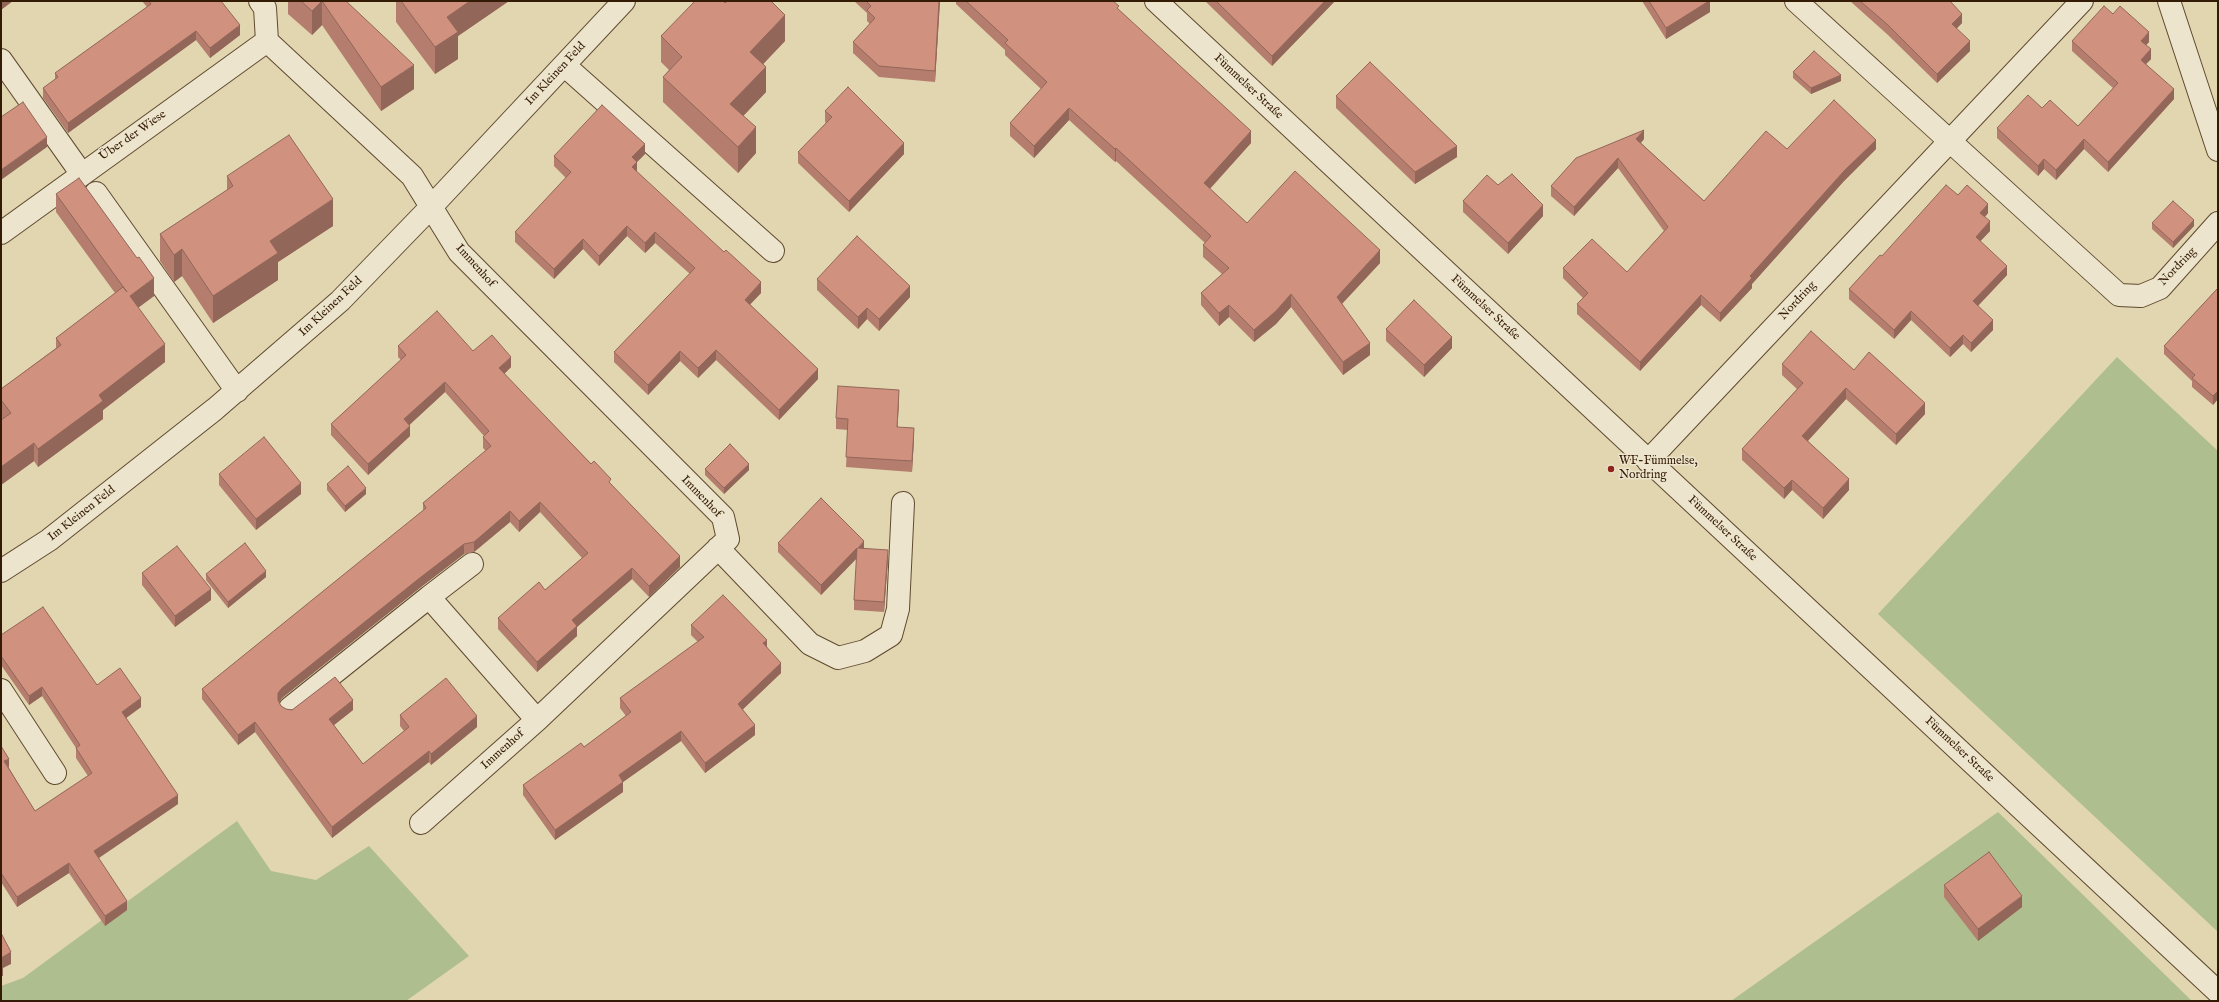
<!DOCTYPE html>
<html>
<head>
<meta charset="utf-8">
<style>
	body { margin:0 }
	#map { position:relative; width:2219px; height:1002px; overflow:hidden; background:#e1d6b0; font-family:"IM FELL English",serif }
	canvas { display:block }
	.frame { position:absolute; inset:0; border:2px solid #341b05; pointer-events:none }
</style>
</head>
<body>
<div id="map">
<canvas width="2219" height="1002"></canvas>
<div class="frame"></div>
</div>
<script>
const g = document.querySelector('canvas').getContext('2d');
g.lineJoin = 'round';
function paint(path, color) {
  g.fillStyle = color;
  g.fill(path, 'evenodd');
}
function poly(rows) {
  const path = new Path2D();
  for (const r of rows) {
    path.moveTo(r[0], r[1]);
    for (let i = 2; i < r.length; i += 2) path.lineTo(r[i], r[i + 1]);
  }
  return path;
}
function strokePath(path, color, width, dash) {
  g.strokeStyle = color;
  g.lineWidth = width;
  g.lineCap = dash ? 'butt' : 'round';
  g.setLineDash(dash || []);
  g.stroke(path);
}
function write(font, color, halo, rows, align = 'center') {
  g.font = font + ' "IM FELL English",serif';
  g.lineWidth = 3;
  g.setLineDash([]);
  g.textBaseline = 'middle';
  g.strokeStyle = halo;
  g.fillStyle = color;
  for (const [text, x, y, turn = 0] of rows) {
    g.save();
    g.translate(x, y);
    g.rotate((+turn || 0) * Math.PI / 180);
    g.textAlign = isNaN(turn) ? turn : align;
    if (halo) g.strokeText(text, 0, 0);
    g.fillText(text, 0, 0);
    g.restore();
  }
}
const green = poly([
	[2117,357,2218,451,2218,932,1878,614],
	[1998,812,2192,1001,1731,1001],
	[237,821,271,871,316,880,369,846,469,956,406,1001,1,1001,1,986,23,978]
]);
const minor = poly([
	[260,1,265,8,267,41],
	[1156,1,2218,992],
	[1796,1,2119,295,2141,296,2160,288,2218,223],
	[2169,1,2218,150],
	[1,60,81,173],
	[564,65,773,251],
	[96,193,237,391],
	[1,233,267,41,412,176,459,252,723,517,728,539,537,720,421,823],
	[1648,461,2082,1],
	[718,548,810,644,838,658,865,651,891,635,898,609,903,503],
	[472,564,429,597,537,720],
	[1,571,49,540,215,409,340,301,431,207,624,1],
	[1,690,55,773],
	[290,708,429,597]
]);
const wall = poly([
	[142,1,221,1,240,35,210,58,196,40,68,133,43,98,43,88,55,80,55,73,147,7],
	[288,1,346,1,414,89,381,111,322,25,312,35,288,14],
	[396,1,509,1,458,36,458,59,435,74,396,22],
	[854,1,940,1,935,82,879,77,853,53,853,42,870,24,867,21,867,13],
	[956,1,1113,1,1119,10,1251,143,1210,189,1247,223,1380,263,1342,304,1370,355,1343,375,1291,307,1276,324,1254,342,1229,317,1219,326,1201,305,1201,293,1222,274,1203,257,1203,245,1205,243,1116,161,1115,162,1069,120,1034,158,1010,136,1010,123,1041,89,1005,55,1005,50,956,4],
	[1205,1,1335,1,1272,66],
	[1642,1,1710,1,1710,12,1666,39],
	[1850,1,1950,1,1962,23,1956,29,1970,51,1937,83,1888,35],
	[725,3,785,41,763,64,766,92,743,116,756,153,738,173,663,102,663,77,669,70,661,62,661,36],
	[2113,14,2149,42,2146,45,2151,59,2146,64,2174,99,2108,172,2084,149,2056,180,2044,169,2038,176,1997,138,1997,128,2042,108,2078,126,2113,88,2072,51,2072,41],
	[1793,72,1841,81,1811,94,1793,78],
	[1336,96,1457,157,1415,184,1336,108],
	[825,111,904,154,849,212,798,163,798,152,826,123,825,122],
	[1644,139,1641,143,1704,201,1787,149,1876,149,1844,181,1752,284,1752,288,1720,322,1701,305,1640,371,1577,314,1577,304,1583,298,1563,278,1563,268,1627,272,1664,231,1618,168,1574,216,1551,196,1551,186],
	[645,154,637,162,637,172,761,293,750,304,818,379,779,420,716,360,698,378,680,361,648,395,614,362,614,352,690,274,655,243,645,253,627,236,599,266,583,249,554,279,515,242,515,232,566,178,554,166,554,156],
	[227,176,333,226,278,262,278,280,213,323,182,276,174,282,160,261,160,234,227,190],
	[1498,185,1543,216,1508,254,1463,212,1463,201],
	[56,194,154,296,138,307,165,362,103,410,103,419,38,467,34,461,1,485,1,420,2,419,1,418,1,389,56,348,56,338,115,293,56,212],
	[1958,195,1988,213,1985,217,1990,231,1980,241,2007,275,1978,306,1993,330,1971,352,1963,344,1950,357,1911,320,1894,339,1849,299,1849,289,1882,256],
	[2152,223,2194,226,2173,248,2152,229],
	[817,279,910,297,879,331,867,319,858,329,817,290],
	[2218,288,2218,399,2213,405,2192,387,2192,381,2164,354,2164,346],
	[1386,329,1452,348,1424,377,1386,341],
	[398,346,473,351,511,367,504,374,611,484,680,567,649,597,632,579,577,627,577,636,537,672,498,629,498,618,545,590,582,558,540,512,519,532,510,522,474,552,464,554,421,587,282,698,279,703,281,706,286,709,353,710,334,725,363,764,404,731,400,726,400,715,477,727,431,765,429,762,332,838,255,732,238,745,202,699,202,689,423,511,423,503,486,451,483,448,483,437,484,436,445,392,409,425,410,436,368,475,331,435,331,424,401,360,398,357],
	[1782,364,1854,370,1925,414,1896,445,1846,399,1808,441,1849,490,1823,519,1792,490,1784,499,1742,460,1742,449,1797,389,1782,375],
	[899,401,897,427,914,438,912,472,846,467,848,430,836,429,836,418],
	[705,469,749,470,724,494,705,475],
	[219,474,301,494,256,530,219,485],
	[327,484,366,494,345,512,327,490],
	[778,543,864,548,888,559,884,612,854,610,854,600,857,558,821,595,778,552],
	[142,573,211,600,175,627,142,585],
	[206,574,266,577,228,608,206,580],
	[691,625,767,647,781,673,743,709,755,735,705,773,681,741,623,782,623,792,555,840,523,795,523,785,584,747,626,716,620,708,620,698,698,642,691,635],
	[1,635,141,707,126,718,178,804,99,858,127,910,105,926,69,873,17,907,1,882,1,746,9,768,35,811,88,776,76,758,76,748,42,696,29,705,1,665],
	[1944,885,2022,907,1978,941,1944,897]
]);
const shadedWall = poly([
	[1,1,13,1,1,10],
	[322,1,322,25,312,35,312,11],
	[470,1,509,1,458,36,458,59,435,74,435,47,447,17],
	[939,1,940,1,935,82,935,71],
	[1325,1,1335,1,1272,66,1272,56],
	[1709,1,1710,1,1710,12,1666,39,1666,28],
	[1962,14,1962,23,1952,33,1952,24],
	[785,15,785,41,750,78,750,52],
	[240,25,240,35,210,58,210,48],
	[196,31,196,40,68,133,68,123],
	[2149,32,2149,42,2141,50,2141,41],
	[1970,41,1970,51,1937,83,1937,74],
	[2151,49,2151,59,2141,69,2141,60],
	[414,65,414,89,381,111,381,87],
	[766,67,766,92,730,130,730,104],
	[1841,75,1841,81,1811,94,1811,88],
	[2174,89,2174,99,2108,172,2108,162],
	[1069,108,1069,120,1034,158,1034,146],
	[756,127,756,153,738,173,738,147],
	[1644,130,1644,139,1636,148,1636,139],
	[1251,131,1251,143,1204,195,1204,183],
	[47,137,47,147,1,180,1,170],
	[2084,139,2084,149,2056,180,2056,170],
	[1876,140,1876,149,1844,181,1752,284,1752,288,1720,322,1720,313,1750,276,1844,171],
	[904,143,904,154,849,212,849,201],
	[645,144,645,154,637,162,637,172,632,177,632,157],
	[1457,146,1457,157,1415,184,1415,172],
	[1116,148,1116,161,1115,162,1115,149],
	[1618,158,1618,168,1574,216,1574,207],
	[2044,159,2044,169,2038,176,2038,166],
	[333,199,333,226,278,262,278,280,213,323,213,296,270,241],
	[1988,204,1988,213,1980,222,1980,213],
	[1543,205,1543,216,1508,254,1508,243],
	[2194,220,2194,226,2173,248,2173,242],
	[1990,221,1990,231,1976,246,1976,237],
	[627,226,627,236,599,266,599,256],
	[655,232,655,243,645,253,645,243],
	[583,239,583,249,554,279,554,269],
	[182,249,182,276,174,282,174,255],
	[1380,250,1380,263,1337,309,1337,297],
	[2007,266,2007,275,1973,311,1973,301],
	[154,278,154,296,130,314,130,296],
	[761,282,761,293,745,310,745,300],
	[910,286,910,297,879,331,879,319],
	[1291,294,1291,307,1276,324,1254,342,1254,330],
	[1701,295,1701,305,1640,371,1640,362],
	[1229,305,1229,317,1219,326,1219,313],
	[867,308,867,319,858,329,858,317],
	[1911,311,1911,320,1894,339,1894,330],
	[1993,320,1993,330,1971,352,1971,343],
	[1963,335,1963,344,1950,357,1950,348],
	[1452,337,1452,348,1424,377,1424,365],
	[1370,343,1370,355,1343,375,1343,362],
	[165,344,165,362,103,410,103,419,38,467,38,449,99,395],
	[716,350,716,360,698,378,698,368],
	[680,351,680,361,648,395,648,385],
	[511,357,511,367,499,379,499,368],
	[818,369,818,379,779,420,779,410],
	[445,382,445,392,404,430,404,419],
	[1846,388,1846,399,1802,447,1802,436],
	[899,390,899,401,897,437,897,427],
	[2218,391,2218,399,2213,405,2213,396],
	[1925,403,1925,414,1896,445,1896,434],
	[410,426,410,436,368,475,368,464],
	[914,428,914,438,912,472,912,461],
	[34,443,34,461,1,485,1,467],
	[749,464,749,470,724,494,724,488],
	[1849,479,1849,490,1823,519,1823,508],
	[1792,480,1792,490,1784,499,1784,488],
	[301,483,301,494,256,530,256,519],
	[366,488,366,494,345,512,345,506],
	[540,502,540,512,519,532,519,521],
	[510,511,510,522,474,552,474,542],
	[864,541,864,550,858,548],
	[464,544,464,554,421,587,282,698,278,704,278,693,282,688,421,577],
	[857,548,857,558,821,595,821,585],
	[888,550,888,559,884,612,884,602],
	[680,556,680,567,649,597,649,586],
	[632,568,632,579,577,627,577,636,537,672,537,662,572,620],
	[266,571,266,577,228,608,228,602],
	[211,589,211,600,175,627,175,616],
	[767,640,767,650,763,643],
	[781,663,781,673,738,714,738,704],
	[42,687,42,696,29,705,29,696],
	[141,698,141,707,122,721,122,712],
	[353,700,353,710,329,729,329,719],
	[477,716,477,727,431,765,431,754],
	[255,722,255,732,238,745,238,735],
	[755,725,755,735,705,773,705,763],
	[681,731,681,741,623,782,623,792,555,840,555,830,619,775],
	[429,751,429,762,332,838,332,827],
	[9,759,9,768,4,761],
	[178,795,178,804,94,861,94,851],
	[69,863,69,873,17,907,17,897],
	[2022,896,2022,907,1978,941,1978,929],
	[127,901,127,910,105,926,105,916],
	[11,952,11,964,3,968,3,976,1,976,1,958]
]);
const building = poly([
	[149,1,221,1,240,25,210,48,196,31,68,123,43,88,58,77,55,73,151,4,149,1],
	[301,1,322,1,312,11,301,1],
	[322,1,346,1,414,65,381,87,322,1],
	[401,1,470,1,447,17,458,32,435,47,401,1],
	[695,1,723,1,725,3,728,1,771,1,785,15,750,52,766,67,730,104,756,127,738,147,663,77,682,57,661,36,695,1],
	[866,1,939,1,935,71,879,66,853,42,875,18,867,10,871,6,866,1],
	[966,1,1113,1,1119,6,1117,8,1251,131,1204,183,1247,223,1295,171,1380,250,1337,297,1370,343,1343,362,1291,294,1276,311,1254,330,1229,305,1219,313,1201,293,1229,268,1203,245,1211,236,1116,148,1115,149,1069,108,1034,146,1010,123,1047,82,1005,43,1008,40,966,1],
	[1216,1,1325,1,1272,56,1216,1],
	[1649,1,1709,1,1666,28,1649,1],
	[1860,1,1950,1,1962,14,1952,24,1970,41,1937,74,1888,25,1860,1],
	[2104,6,2113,14,2120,6,2149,32,2141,41,2151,49,2141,60,2174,89,2108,162,2084,139,2056,170,2044,159,2038,166,1997,128,2028,95,2042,108,2050,100,2078,126,2118,83,2072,41,2104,6],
	[1814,51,1841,75,1811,88,1793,72,1814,51],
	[1370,62,1457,146,1415,172,1336,96,1370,62],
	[848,87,904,143,849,201,798,152,832,117,825,111,848,87],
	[1834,100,1876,140,1844,171,1750,276,1752,278,1720,313,1701,295,1640,362,1577,304,1588,293,1563,268,1592,239,1627,272,1668,227,1618,158,1574,207,1551,186,1576,158,1644,130,1636,139,1704,201,1766,131,1787,149,1834,100],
	[23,102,47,137,1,170,1,117,23,102],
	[602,105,645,144,632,157,637,162,632,167,724,252,726,250,761,282,745,300,818,369,779,410,716,350,698,368,680,351,648,385,614,352,695,268,655,232,645,243,627,226,599,256,583,239,554,269,515,232,571,172,554,156,602,105],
	[289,135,333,199,270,241,278,253,213,296,182,249,174,255,160,234,233,186,227,176,289,135],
	[1512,174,1543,205,1508,243,1463,201,1487,175,1498,185,1512,174],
	[79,178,137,258,139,257,154,278,130,296,165,344,99,395,103,401,38,449,34,443,1,467,1,420,11,413,1,400,1,389,61,345,56,338,123,287,127,292,56,194,79,178],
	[1946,185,1958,195,1967,185,1988,204,1980,213,1990,221,1976,237,2007,266,1973,301,1993,320,1971,343,1963,335,1950,348,1911,311,1894,330,1849,289,1880,255,1882,256,1946,185],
	[2173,201,2194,220,2173,242,2152,223,2173,201],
	[857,236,910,286,879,319,867,308,858,317,817,279,857,236],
	[2218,288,2218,391,2213,396,2192,378,2195,375,2164,346,2218,288],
	[1414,300,1452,337,1424,365,1386,329,1414,300],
	[437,311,473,351,492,335,511,357,499,368,591,464,594,461,611,479,609,482,680,556,649,586,632,568,572,620,577,626,537,662,498,618,539,582,545,590,588,553,540,502,519,521,510,511,474,542,464,544,421,577,282,688,278,693,278,700,281,706,286,709,292,710,335,677,353,700,329,719,363,764,409,727,400,715,446,678,477,716,431,754,429,751,332,827,255,722,238,735,202,689,426,508,423,503,491,446,483,437,489,431,445,382,404,419,410,426,368,464,331,424,406,355,398,346,437,311],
	[1811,331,1854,370,1869,352,1925,403,1896,434,1846,388,1802,436,1849,479,1823,508,1792,480,1784,488,1742,449,1803,383,1782,364,1811,331],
	[838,386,899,390,897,427,914,428,912,461,846,457,848,419,836,418,838,386],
	[264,437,301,483,256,519,219,474,264,437],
	[730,444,749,464,724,488,705,469,730,444],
	[348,466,366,488,345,506,327,484,348,466],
	[821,498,864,541,858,548,888,550,884,602,854,600,857,548,821,585,778,543,821,498],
	[245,543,266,571,228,602,206,574,245,543],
	[177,546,211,589,175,616,142,573,177,546],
	[723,595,767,640,763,643,781,663,738,704,755,725,705,763,681,731,619,775,623,782,555,830,523,785,581,743,584,747,631,712,620,698,704,637,691,625,723,595],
	[43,607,97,685,120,668,141,698,122,712,178,795,94,851,127,901,105,916,69,863,17,897,1,873,1,746,9,759,4,761,35,811,92,773,76,748,80,745,42,687,29,696,1,656,1,635,43,607],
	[1989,852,2022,896,1978,929,1944,885,1989,852],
	[1,933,11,952,1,958,1,933]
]);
const markers = [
	[1611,469,4,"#8f2418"]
];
const streetNames = [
	["Im Kleinen Feld",556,74,-47],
	["Fümmelser Straße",1248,87,43],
	["Über der Wiese",133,136,-35],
	["Immenhof",475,266,48],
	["Nordring",2178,267,-46],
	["Nordring",1798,301,-47],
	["Im Kleinen Feld",331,307,-43],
	["Fümmelser Straße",1485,308,43],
	["Immenhof",701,497,46],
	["Im Kleinen Feld",82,514,-38],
	["Fümmelser Straße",1722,529,43],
	["Immenhof",503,750,-42],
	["Fümmelser Straße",1959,750,43]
];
const poiNames = [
	["WF-Fümmelse,",1619,462],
	["Nordring",1619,476]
];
paint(green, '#aebe8e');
strokePath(minor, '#5f4a30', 24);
strokePath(minor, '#ece4cc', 22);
paint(wall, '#b47d6d');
paint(shadedWall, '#926659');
paint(building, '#d1917f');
strokePath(building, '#926659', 1);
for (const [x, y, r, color] of markers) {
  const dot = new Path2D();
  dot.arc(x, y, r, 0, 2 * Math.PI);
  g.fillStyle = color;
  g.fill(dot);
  strokePath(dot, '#ece4cc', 1.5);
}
write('12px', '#341b05', '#ece4cc', streetNames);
write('12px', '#341b05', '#ece4cc', poiNames, 'left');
</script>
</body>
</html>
